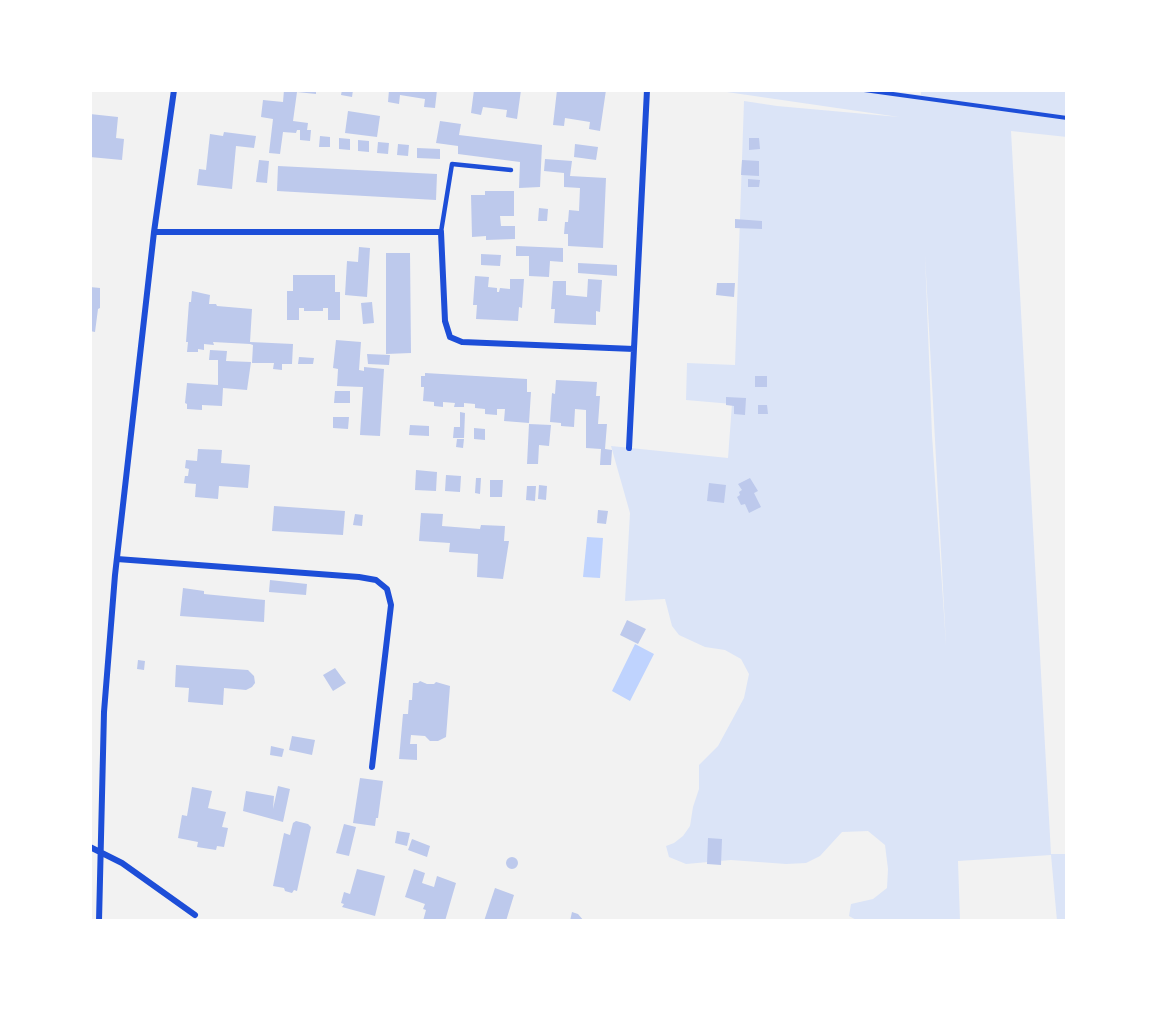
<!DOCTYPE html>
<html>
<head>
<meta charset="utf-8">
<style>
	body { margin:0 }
	#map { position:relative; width:1157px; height:1011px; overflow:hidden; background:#f2f2f2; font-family:"PT Sans",sans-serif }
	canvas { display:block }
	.frame { position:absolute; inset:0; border:92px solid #fff; pointer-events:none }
</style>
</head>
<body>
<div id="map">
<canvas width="1157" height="1011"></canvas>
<div class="frame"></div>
</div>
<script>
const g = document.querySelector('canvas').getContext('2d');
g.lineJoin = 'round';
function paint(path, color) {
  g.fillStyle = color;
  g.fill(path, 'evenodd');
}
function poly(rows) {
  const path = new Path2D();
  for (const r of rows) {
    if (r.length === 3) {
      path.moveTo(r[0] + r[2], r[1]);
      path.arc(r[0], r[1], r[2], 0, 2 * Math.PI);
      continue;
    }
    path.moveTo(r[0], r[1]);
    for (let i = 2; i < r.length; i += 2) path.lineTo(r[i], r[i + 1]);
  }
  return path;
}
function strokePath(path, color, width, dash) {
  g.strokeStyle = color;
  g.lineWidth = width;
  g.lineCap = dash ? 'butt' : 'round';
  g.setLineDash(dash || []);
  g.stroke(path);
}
const green = poly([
	[713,90,880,90,921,95,921,90,1067,90,1067,137,1011,131,1051,854,1067,854,1067,921,1057,921,1051,855,958,861,960,921,858,921,849,916,851,904,873,899,887,888,888,869,885,845,868,831,842,832,820,856,806,863,786,864,731,860,686,864,669,857,666,846,674,843,683,836,690,826,693,807,699,789,699,765,718,746,744,698,749,674,741,659,725,650,705,647,679,635,672,626,665,599,625,601,630,513,611,446,728,458,732,404,686,400,687,363,735,365,744,101,777,106,899,117],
	[925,255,946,644,946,645,932,435]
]);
const water = poly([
	[587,537,603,538,600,578,583,577],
	[635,644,654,654,630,701,612,691]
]);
const building = poly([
	[284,90,316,90,316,94,297,92,293,121,308,123,307,130,311,130,310,141,300,140,300,130,297,130,296,133,283,132,280,154,269,153,273,119,261,117,263,100,283,102],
	[342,90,353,90,352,97,341,95],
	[389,90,437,90,435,108,424,107,425,99,400,95,399,104,388,102],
	[474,90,521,90,517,119,506,117,507,110,483,107,481,115,471,113],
	[557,90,606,90,600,131,589,129,590,122,565,118,564,126,553,125],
	[348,111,380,116,377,137,345,133],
	[90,114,118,117,116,138,124,139,122,160,90,157],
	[440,121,461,124,459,135,542,145,540,187,519,188,520,162,458,154,458,146,436,143],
	[224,132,256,136,254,148,236,146,232,189,197,185,199,169,206,170,210,134,223,136],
	[320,136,330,137,330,147,319,147],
	[339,138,350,139,350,150,339,149],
	[749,138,759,138,760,149,749,150],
	[358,140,369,141,369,152,358,151],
	[378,142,389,143,388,154,377,153],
	[398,144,409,145,408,156,397,155],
	[575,144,598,147,596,160,574,157],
	[417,148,440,149,440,159,417,158],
	[545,159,572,161,570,176,606,178,603,248,568,246,568,234,564,234,565,222,568,222,569,210,579,211,580,188,564,187,564,173,544,171],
	[259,160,269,161,267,183,256,182],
	[742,160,759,161,759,176,741,175],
	[278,166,437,174,436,200,277,191],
	[748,179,760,180,759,187,748,187],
	[485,191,514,191,514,216,500,216,501,226,515,226,515,239,486,240,486,236,472,237,471,195,485,195],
	[539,208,548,209,547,221,538,221],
	[735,219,762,221,762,229,735,228],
	[516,246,563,248,563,262,550,261,549,277,529,276,529,256,516,256],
	[359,247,370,248,367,297,345,295,347,261,358,262],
	[386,253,410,253,411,353,386,354],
	[481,254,501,255,500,266,481,265],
	[578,263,617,265,617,276,578,273],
	[293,275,335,275,335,292,340,292,340,320,328,320,328,308,323,308,323,311,304,311,304,308,299,308,299,320,287,320,287,291,293,291],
	[475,276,489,277,488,287,497,288,497,292,499,292,500,288,510,289,510,279,524,279,522,308,519,307,518,321,476,319,477,305,473,305],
	[588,279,602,280,600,312,596,311,596,325,554,323,555,309,551,309,553,281,566,281,566,295,587,297],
	[717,283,735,283,734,297,716,295],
	[90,287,100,288,100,308,98,309,95,332,90,331],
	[192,291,210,295,209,304,216,304,217,306,252,309,250,342,293,344,292,364,282,364,282,370,273,369,274,363,252,363,253,345,250,344,213,342,214,345,204,344,204,350,198,349,198,352,187,352,188,342,186,342,189,302,191,302],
	[372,302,374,323,363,324,361,303],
	[336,340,361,342,359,370,364,371,364,367,384,369,380,436,360,435,363,387,337,386,338,369,333,368],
	[210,350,227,351,226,361,251,362,247,390,223,388,222,406,202,405,202,410,187,409,187,404,185,403,187,383,218,385,218,360,209,360],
	[367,354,390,355,389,365,368,364],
	[299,357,314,358,313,364,298,364],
	[425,373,527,379,527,392,531,392,529,423,504,421,505,409,497,409,497,415,485,414,485,409,475,408,475,404,464,403,464,407,454,407,455,403,443,402,443,407,434,406,434,402,423,401,424,387,421,387,421,376,425,376],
	[755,376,767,376,767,387,755,387],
	[556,380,597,382,596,396,600,396,598,424,607,424,605,449,612,450,611,465,600,465,601,449,586,448,586,410,575,409,574,427,561,426,561,423,550,422,552,393,555,394],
	[335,391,350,391,350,403,334,403],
	[726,397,746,398,745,415,734,414,734,406,726,405],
	[758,405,767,405,768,414,758,414],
	[460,412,465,413,464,438,453,438,454,427,460,427],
	[333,417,349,417,348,429,333,428],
	[529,424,551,425,549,446,539,445,538,464,527,464],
	[410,425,429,426,429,436,409,435],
	[474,428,485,429,485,440,474,439],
	[457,439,464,439,463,448,456,447],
	[198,449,222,450,221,463,250,465,248,488,219,486,218,499,195,497,196,484,184,483,185,476,188,476,189,469,185,468,186,460,197,461],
	[416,470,437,472,436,491,415,490],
	[446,475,461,476,460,492,445,491],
	[476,478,481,478,480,494,475,493],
	[750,478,758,491,754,493,761,507,749,513,745,504,741,505,737,497,740,495,739,492,742,490,738,484],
	[490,480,503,480,502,497,490,497],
	[709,483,726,485,724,503,707,501],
	[539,485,547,486,546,500,538,499],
	[527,486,536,486,535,501,526,500],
	[274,506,345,511,343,535,272,531],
	[598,510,608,511,606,524,597,523],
	[421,513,443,514,442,526,480,529,481,525,505,526,504,541,509,541,503,579,477,577,478,554,449,552,450,543,419,541],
	[355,514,363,515,362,526,353,525],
	[270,580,307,584,306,595,269,592],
	[183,588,204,591,204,594,265,600,264,622,180,616],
	[627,620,646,629,638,644,620,635],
	[138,660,145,661,144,670,137,669],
	[176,665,248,670,254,676,255,683,252,687,246,690,224,688,223,705,188,702,189,688,175,687],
	[335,668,346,683,333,691,323,675],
	[420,681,427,684,434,684,436,682,450,686,446,737,438,741,430,741,425,736,411,735,410,744,417,744,417,760,399,759,403,714,408,714,409,700,412,700,413,683,418,683],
	[292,736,315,740,312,755,289,750],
	[271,746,284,749,282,757,270,755],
	[360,778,383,781,378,818,376,818,375,826,353,823],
	[278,786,290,789,283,822,243,811,246,791,274,796,273,809],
	[192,787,212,791,208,808,226,812,222,827,228,828,224,847,217,846,216,850,197,847,198,842,178,838,182,815,187,816],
	[296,821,308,824,311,827,297,891,294,890,292,893,285,891,284,888,273,886,284,833,290,835,293,823],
	[344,824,356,827,349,856,336,853],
	[397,831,410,833,407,846,395,843],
	[708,838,722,839,721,865,707,864],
	[412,839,430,846,427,857,408,850],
	[512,863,6],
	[357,869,385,876,375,916,342,907,344,904,341,903,344,892,350,894],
	[414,869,425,873,422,883,434,887,437,876,456,883,445,921,423,921,426,910,423,909,425,904,405,897],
	[495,888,514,895,506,921,484,921],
	[572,912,578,914,584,921,570,921]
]);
const path = poly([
	[864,90,1067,118]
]);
const service = poly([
	[441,232,452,164,511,170]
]);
const minor = poly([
	[154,232,441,232,445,321,450,337,462,342,634,349],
	[629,448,647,90],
	[117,559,359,577,376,580,387,589,391,605,372,767],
	[90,847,122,863,195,915],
	[99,921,104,712,115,575,154,232,174,90]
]);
paint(green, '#dbe4f7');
paint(water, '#bfd3fe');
paint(building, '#bdc9ec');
strokePath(path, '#1d4ed8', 4);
strokePath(service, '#1d4ed8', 4.5);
strokePath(minor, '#1d4ed8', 6);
</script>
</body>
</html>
